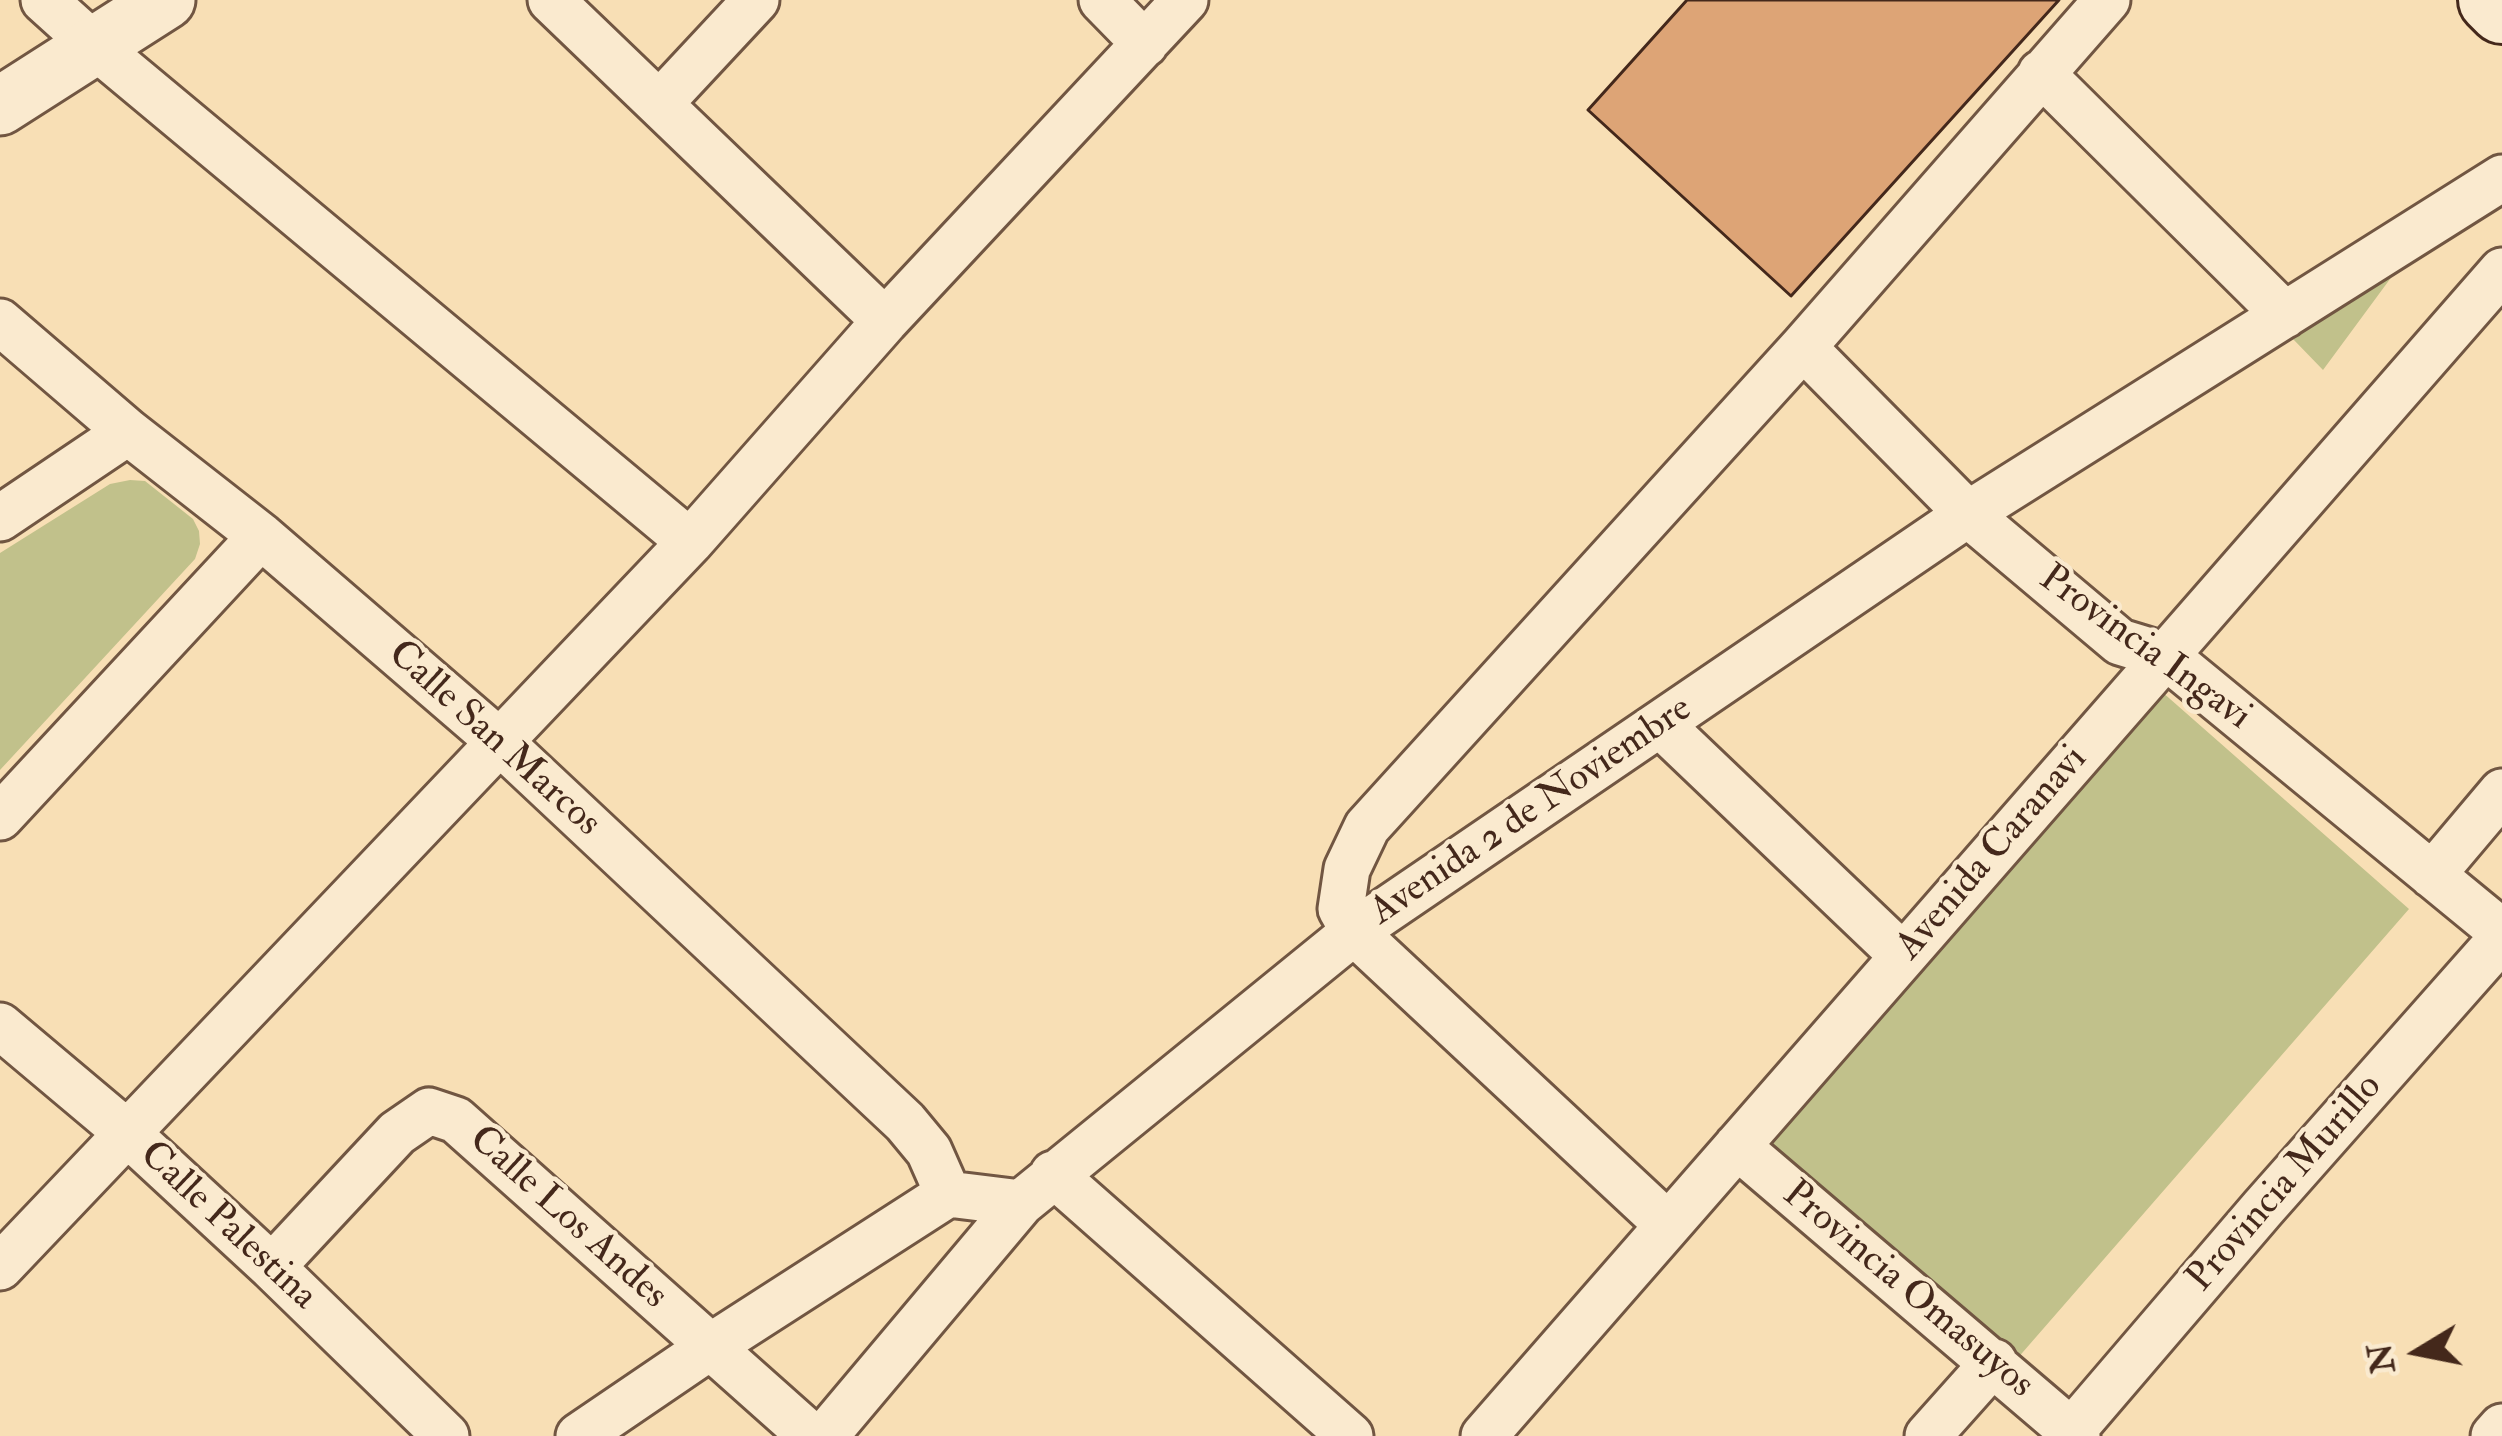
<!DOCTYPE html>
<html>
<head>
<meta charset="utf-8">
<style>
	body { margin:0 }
	#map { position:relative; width:2502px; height:1436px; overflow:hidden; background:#f8dfb5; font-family:"IM FELL Double Pica",serif }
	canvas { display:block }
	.north { position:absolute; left:2358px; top:1292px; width:120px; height:120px; -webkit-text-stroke:9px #faeacf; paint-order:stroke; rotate:260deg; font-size:33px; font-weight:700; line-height:48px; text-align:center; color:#44281b }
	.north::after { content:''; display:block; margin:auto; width:42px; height:54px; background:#44281b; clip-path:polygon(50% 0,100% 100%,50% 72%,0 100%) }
</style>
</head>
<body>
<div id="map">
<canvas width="2502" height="1436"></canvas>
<div class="north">N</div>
</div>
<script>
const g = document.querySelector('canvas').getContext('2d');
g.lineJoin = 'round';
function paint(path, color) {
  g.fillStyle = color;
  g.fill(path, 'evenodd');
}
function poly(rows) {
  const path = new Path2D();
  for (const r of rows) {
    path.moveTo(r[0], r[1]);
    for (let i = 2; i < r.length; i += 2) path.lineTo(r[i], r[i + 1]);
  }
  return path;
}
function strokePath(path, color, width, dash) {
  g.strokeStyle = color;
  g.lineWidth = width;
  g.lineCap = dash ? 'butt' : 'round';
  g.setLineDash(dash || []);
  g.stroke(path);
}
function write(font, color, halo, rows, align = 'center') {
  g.font = font + ' "IM FELL Double Pica",serif';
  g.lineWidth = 9;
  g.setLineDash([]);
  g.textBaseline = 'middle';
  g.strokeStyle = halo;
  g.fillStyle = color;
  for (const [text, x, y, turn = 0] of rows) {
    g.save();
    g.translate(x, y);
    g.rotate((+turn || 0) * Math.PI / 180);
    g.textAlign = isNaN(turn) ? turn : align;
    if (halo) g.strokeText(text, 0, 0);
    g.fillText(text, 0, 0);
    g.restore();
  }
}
const green = poly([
	[2460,184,2323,370,2262,307],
	[130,480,145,481,193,519,199,531,200,544,195,559,0,770,0,553,110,484],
	[2128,662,2409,909,2016,1360,1736,1112]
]);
const building = poly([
	[1687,0,2059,0,1791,296,1588,110,1687,0]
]);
const minor = poly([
	[44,0,96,47,690,542],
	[551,0,885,321],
	[1102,0,1145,44],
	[2041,73,2285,315],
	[660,103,756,0],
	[0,322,128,432,261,536,501,743,905,1122,929,1151,948,1194],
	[1803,347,1968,514,2120,642,2166,656,2502,932],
	[0,518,128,432],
	[1661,725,1903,956],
	[0,817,261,536],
	[2432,875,2502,792],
	[0,1026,126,1132,272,1267,446,1436],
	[1737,1146,2077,1436],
	[1053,1174,1350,1436],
	[1668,1225,1354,932,1341,909,1347,869,1367,827,1803,347,2107,0],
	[0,1267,690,542,885,321,1185,0],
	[272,1267,397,1133,429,1111,456,1120,811,1436],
	[2072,1431,2263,1208,2502,938],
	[579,1436,710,1347,948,1194,1021,1203],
	[825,1436,1021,1203,1354,932,1968,514,2502,178],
	[1484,1436,2502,271],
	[1928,1436,1994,1362],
	[2494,1436,2502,1427]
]);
const tertiary = poly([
	[0,106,166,0]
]);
const secondary = poly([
	[2492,0,2502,10]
]);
const streetNames = [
	["Provincia Ingavi",2144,649,36],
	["Calle San Marcos",493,740,42],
	["Avenida 2 de Noviembre",1532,812,-34],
	["Avenida Caranavi",1993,854,-49],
	["Provincia Murillo",2286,1184,-49],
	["Calle Los Andes",567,1219,42],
	["Calle Palestina",227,1227,43],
	["Provincia Omasuyos",1907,1291,40]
];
paint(green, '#c1c18b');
paint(building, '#dda476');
strokePath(building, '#44281b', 3);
strokePath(minor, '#715642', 51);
strokePath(tertiary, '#715642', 63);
strokePath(secondary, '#44281b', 72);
strokePath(minor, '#faeacf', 45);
strokePath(tertiary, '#faeacf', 57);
strokePath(secondary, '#faeacf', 66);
write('39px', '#44281b', '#faeacf', streetNames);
</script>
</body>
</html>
